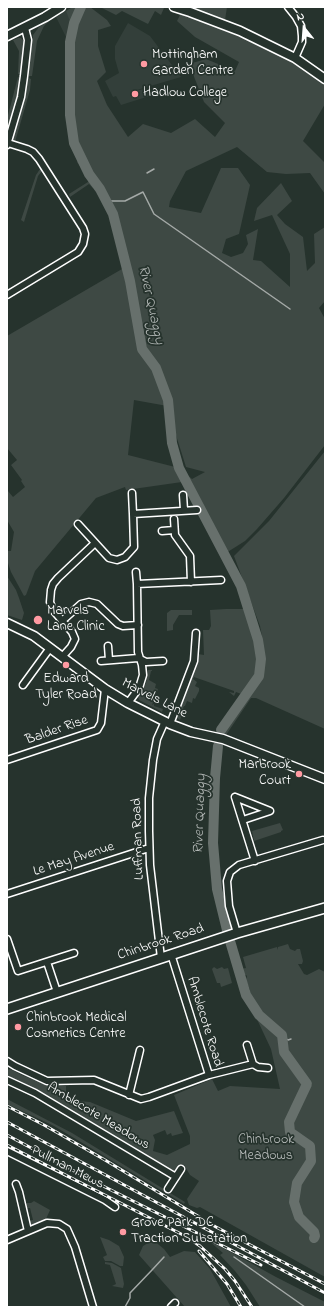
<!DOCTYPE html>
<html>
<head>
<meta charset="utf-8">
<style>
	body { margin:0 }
	#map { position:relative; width:332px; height:1314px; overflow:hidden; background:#26332d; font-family:"Indie Flower",sans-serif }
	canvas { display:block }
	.frame { position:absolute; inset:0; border:8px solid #fff; pointer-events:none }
	.north { position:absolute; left:284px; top:8px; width:40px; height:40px; -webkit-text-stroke:3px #26332d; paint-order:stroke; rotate:343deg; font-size:11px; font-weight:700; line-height:16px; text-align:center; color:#fff }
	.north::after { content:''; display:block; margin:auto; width:14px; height:18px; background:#fff; clip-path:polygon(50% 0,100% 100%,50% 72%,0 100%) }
</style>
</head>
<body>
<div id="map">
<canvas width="332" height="1314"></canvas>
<div class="frame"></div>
<div class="north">N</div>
</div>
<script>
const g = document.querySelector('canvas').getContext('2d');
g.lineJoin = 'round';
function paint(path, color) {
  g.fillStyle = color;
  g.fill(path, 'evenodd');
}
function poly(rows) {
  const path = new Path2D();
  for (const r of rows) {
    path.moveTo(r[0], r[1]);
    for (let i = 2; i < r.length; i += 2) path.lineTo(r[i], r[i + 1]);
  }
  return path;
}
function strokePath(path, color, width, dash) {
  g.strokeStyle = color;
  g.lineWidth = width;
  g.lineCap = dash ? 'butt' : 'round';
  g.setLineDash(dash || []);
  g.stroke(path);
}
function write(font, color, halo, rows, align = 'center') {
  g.font = font + ' "Indie Flower",sans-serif';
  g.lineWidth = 3.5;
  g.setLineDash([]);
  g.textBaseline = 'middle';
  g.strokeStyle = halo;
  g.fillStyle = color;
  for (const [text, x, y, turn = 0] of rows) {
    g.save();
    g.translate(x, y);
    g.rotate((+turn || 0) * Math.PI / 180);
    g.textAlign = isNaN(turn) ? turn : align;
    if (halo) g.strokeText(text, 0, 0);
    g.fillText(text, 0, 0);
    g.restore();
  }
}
const built = poly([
	[73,7,76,7,68,41,56,17],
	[128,23,150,36,181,77,130,92,153,87,156,94,121,105,116,96,113,97,105,81,119,73,115,59,115,46]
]);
const green = poly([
	[73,7,90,7,107,20,111,26,98,30,98,46,106,72,97,81,107,105,128,137,143,124,171,133,195,119,215,137,225,123,204,102,189,64,206,59,235,71,239,62,195,37,177,21,181,13,262,46,302,68,325,84,325,104,303,141,325,163,325,194,310,173,286,174,267,172,237,147,186,171,170,201,169,207,201,213,221,168,238,168,250,185,239,234,226,239,222,253,231,257,243,253,248,244,246,235,258,229,253,260,261,261,290,287,290,254,272,215,254,221,257,208,281,183,292,201,277,215,285,224,303,237,307,271,315,263,314,234,325,227,325,301,319,308,325,319,325,445,284,498,257,529,245,541,226,553,180,469,182,482,126,490,125,487,96,498,35,571,26,595,24,596,11,572,7,560,7,551,11,551,14,532,7,520,7,492,8,491,13,497,25,487,21,481,22,480,11,465,17,460,7,448,7,336,122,269,124,265,115,217,112,211,96,186,93,188,89,184,70,197,69,194,88,182,89,179,77,162,81,158,74,143,70,115,68,42,71,24,66,11],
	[134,400,173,407,175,432,186,467,205,472,192,479,179,468,128,455],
	[100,7,161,7,164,8,161,15,155,11,148,24,122,11,116,15],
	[187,7,227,7,225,20],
	[50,20,44,26,37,41,32,76,29,76,28,73,33,35,39,27],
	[18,38,21,38,25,42,21,74,18,74,19,51,13,40],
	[18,77,21,78,20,88,7,129,7,119],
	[28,78,31,79,30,90,15,142,13,139,13,135,25,95],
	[40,169,42,171,38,176,24,222,21,220,36,175],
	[325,451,325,729,256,698,251,698,226,735,222,732,222,731,260,676,263,659,265,658,260,637,262,636,260,626,234,556,269,521],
	[7,576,16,590,19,598,24,613,22,620,7,615],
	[226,609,247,609,256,637,260,659,258,676,244,695,236,692,234,696,229,692,234,693,234,691,194,677,193,679,197,682,195,686,199,688,199,691,195,699,193,698,192,703,187,701,185,706,184,706,183,708,184,709,180,720,177,718,196,664,198,654,204,655,203,630,209,630,211,626,210,610],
	[171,610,192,610,192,615,179,615,173,625,173,630,167,631,167,613],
	[148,670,152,670,152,671,151,671,149,680,156,684,155,688,158,689,152,705,154,704,154,706,163,709,162,712,139,700,138,697,146,683],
	[280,823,283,830,281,831,281,832,254,841,252,831],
	[288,944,290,949,295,951,297,949,300,949,303,961,302,964,298,964,304,974,307,975,319,969,325,972,325,1277,200,1207,197,1208,189,1205,187,1199,199,1181,190,1175,184,1165,181,1165,174,1170,170,1169,95,1124,68,1111,32,1087,7,1075,7,1070,10,1069,22,1075,43,1084,66,1086,66,1100,90,1102,136,1121,174,1111,183,1133,172,1136,171,1133,167,1135,165,1130,153,1135,155,1140,153,1151,167,1155,190,1144,190,1136,174,1095,212,1079,218,1091,230,1086,280,1089,271,1049,247,998,248,992,250,990,246,980,247,976,246,975,243,976,240,971,241,969,246,968,243,957,277,947,278,950,278,947],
	[214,967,217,969,222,967,224,969,228,968,232,983,221,987,220,983,217,983,213,972,212,969],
	[7,1099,72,1133,185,1202,184,1204,54,1126,7,1104],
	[34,1201,50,1210,46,1219,33,1225,30,1224,29,1221,33,1220,30,1208,26,1208,25,1205,27,1203,31,1203],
	[100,1237,109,1240,119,1246,124,1257,123,1266,120,1266,111,1261,105,1261,103,1257,107,1255],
	[153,1240,164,1249,170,1257,184,1251,195,1252,210,1269,231,1307,185,1307,139,1255,143,1246],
	[209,1241,227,1250,276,1277,325,1302,325,1307,260,1307,246,1285,235,1271,220,1255,223,1253],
	[105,1262,112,1263,121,1268,124,1284,123,1288,112,1286,116,1284,110,1265,105,1264]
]);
const stream = poly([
	[147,173,154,169],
	[107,201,125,201,143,192,154,214,290,309],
	[253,623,257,625],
	[282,1036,288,1040,291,1039],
	[234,1257,305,1307],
	[125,1307,130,1298,130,1293,152,1270,164,1257]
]);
const river = poly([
	[81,7,74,23,70,42,70,115,74,143,89,174,100,189,113,214,130,281,142,349,156,368,168,400,172,443,179,468,241,586,258,640,261,659,259,676,221,730],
	[218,746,215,778,213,843,217,889,227,930],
	[230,941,246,995,259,1015,282,1035,284,1052,307,1084,289,1122,290,1132,310,1146,311,1161,297,1183,294,1202,299,1217,314,1232,315,1236,314,1238]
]);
const minor = poly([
	[288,7,296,17,301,26,302,36,302,42,295,58],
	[7,145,21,97,24,76,28,40,25,28],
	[7,295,78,252,83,244,85,234,83,228,39,159,33,152,27,149,8,143],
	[132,493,133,514],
	[183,495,184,510],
	[174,519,175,535,190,556,191,582],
	[78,524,109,558,117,560,125,557,134,547,133,514,197,510],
	[162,531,174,530],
	[136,572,137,584],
	[62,621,81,604,89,602,97,604,118,624,123,626,138,625],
	[108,646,109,660],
	[62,657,71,647,75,639,72,632,53,610,50,602,51,590,53,584,58,578,95,543],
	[101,661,138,658,146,662,163,661],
	[23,685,50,648],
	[128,703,139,688,143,675,142,665,138,652,137,584,221,580],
	[170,724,194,661,196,633],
	[7,760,97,730,101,723,105,689],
	[235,797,255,861],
	[235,797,270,811,243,820],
	[7,894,149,848],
	[237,933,229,906,227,881,230,872,239,865,323,840],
	[7,939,18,971,74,953],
	[161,958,150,865,149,831,149,798,153,760,157,739,165,721],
	[47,962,57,992],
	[7,1061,15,1066,47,1081,94,1080,141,1099,149,1097,209,1075,171,954],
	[253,1064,258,1067,268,1068],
	[209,1075,253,1064,247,1045],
	[7,1080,35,1093,176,1177],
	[129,1095,140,1050],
	[7,1151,105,1200,115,1207],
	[16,1184,19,1192,28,1231],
	[168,1189,181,1169],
	[7,1240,47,1223,59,1224,67,1229,75,1247,93,1307],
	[171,1307,175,1303]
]);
const tertiary = poly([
	[174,7,190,12,240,31,295,58,325,79],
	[7,36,45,17,61,7],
	[7,623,34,636,105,689,128,703,170,724,191,732,223,739,325,779]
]);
const secondary = poly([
	[7,1009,237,933,325,908]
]);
const rail = poly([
	[7,1106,44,1125,105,1160,216,1227,325,1284],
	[7,1122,325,1293],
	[7,1135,89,1179,261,1265],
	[7,1145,187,1237,200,1246,225,1269,235,1281,252,1307],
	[199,1251,227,1284,241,1307]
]);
const markers = [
	[144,64,4,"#ff9aa2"],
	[135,94,4,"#ff9aa2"],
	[38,620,5,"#ff9aa2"],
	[66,665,4,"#ff9aa2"],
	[299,774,4,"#ff9aa2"],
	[18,1027,4,"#ff9aa2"],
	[123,1232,4,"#ff9aa2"]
];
const poiNames = [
	["Mottingham",152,56],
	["Garden Centre",152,72],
	["Hadlow College",143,94],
	["Marvels",47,612],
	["Lane Clinic",47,628],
	["Edward",66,680,"center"],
	["Tyler Road",66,696,"center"],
	["Marbrook",291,766,"right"],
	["Court",291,782,"right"],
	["Chinbrook Medical",26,1019],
	["Cosmetics Centre",26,1035],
	["Grove Park DC",131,1224],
	["Traction Substation",131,1240]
];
const streetNames = [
	["Marvels Lane",154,699,27],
	["Balder Rise",57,731,-19],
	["Luffman Road",139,839,-92],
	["Le May Avenue",74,860,-18],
	["Chinbrook Road",161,943,-18],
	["Amblecote Road",204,1022,73],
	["Amblecote Meadows",98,1117,31],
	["Pullman Mews",67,1168,27]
];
const parkNames = [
	["Chinbrook",266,1141],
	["Meadows",266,1157]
];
const waterNames = [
	["River Quaggy",150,305,78],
	["River Quaggy",201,814,-88]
];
paint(built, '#333f3a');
paint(green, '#3e4944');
strokePath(stream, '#a4a9a7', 1.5);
strokePath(river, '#67706c', 10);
strokePath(minor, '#fff', 9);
strokePath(tertiary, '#fff', 11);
strokePath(secondary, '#fff', 12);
strokePath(minor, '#26332d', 6);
strokePath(tertiary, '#26332d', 8);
strokePath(secondary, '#26332d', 9);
strokePath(rail, '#fff', 3);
strokePath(rail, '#26332d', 1.5, [4.5]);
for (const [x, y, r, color] of markers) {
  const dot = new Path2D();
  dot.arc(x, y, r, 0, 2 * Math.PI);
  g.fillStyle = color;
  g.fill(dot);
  strokePath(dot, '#26332d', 1.5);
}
write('14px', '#fff', '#26332d', poiNames, 'left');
write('14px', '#fff', '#26332d', streetNames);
write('14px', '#bbbfbe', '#26332d', parkNames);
write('italic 15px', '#b3b8b6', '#26332d', waterNames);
</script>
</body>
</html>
